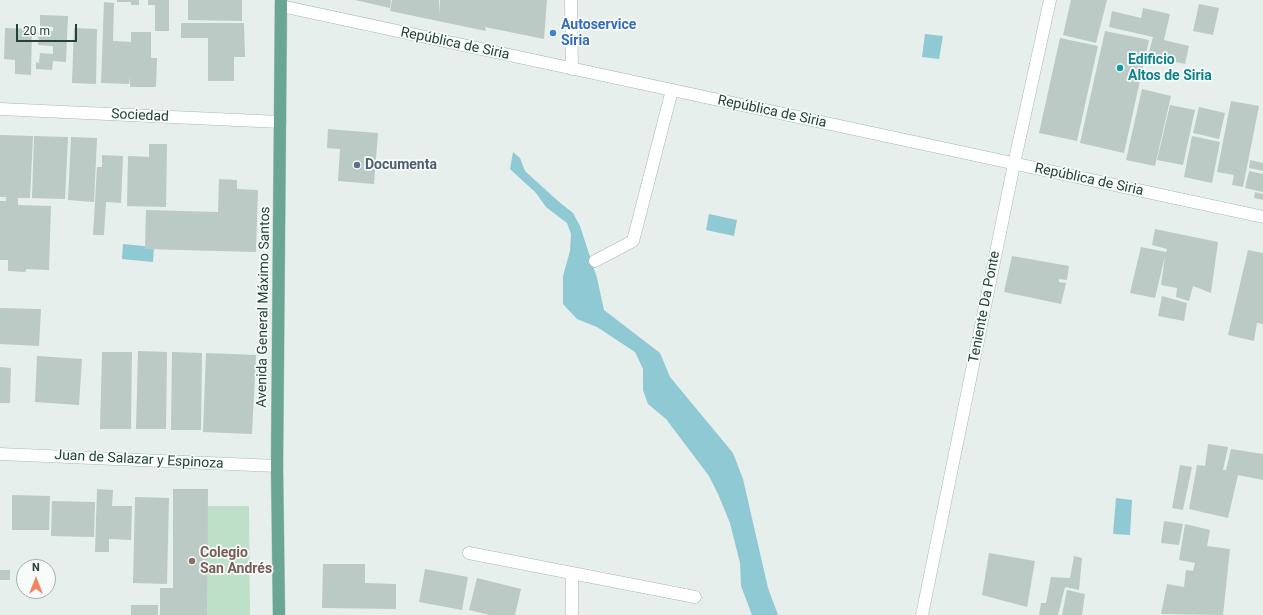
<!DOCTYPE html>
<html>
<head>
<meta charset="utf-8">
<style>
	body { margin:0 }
	#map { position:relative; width:1263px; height:615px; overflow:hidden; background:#e6efeb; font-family:Roboto,sans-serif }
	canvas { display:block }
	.north { position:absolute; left:16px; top:559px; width:40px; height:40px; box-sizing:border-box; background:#f7fbf9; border:1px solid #a3b1ad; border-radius:50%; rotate:0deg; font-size:11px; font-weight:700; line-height:16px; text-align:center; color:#24423a }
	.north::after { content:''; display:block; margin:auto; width:14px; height:18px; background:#f4845f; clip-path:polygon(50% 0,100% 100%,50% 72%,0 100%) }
	.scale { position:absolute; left:16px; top:24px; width:61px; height:18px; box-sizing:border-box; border:2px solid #24423a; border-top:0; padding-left:5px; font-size:12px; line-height:14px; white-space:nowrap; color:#24423a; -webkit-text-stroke:3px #f7fbf9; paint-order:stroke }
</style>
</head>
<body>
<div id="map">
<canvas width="1263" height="615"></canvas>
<div class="north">N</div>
<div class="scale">20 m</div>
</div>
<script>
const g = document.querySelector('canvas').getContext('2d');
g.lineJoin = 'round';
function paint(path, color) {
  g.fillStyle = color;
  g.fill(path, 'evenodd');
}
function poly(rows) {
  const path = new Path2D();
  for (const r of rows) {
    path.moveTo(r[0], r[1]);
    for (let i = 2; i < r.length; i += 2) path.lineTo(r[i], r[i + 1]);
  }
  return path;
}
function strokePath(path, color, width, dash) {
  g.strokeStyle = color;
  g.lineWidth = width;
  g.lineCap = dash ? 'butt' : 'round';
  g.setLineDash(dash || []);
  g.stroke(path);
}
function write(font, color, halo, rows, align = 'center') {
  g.font = font + ' Roboto,sans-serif';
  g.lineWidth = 3.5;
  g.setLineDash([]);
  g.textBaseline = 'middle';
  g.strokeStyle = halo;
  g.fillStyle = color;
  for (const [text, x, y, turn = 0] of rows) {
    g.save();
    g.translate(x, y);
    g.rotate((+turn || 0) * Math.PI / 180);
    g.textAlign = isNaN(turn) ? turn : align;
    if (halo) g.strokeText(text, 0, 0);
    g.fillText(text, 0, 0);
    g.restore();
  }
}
const green = poly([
	[205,506,249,506,250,615,206,615]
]);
const water = poly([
	[925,34,943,36,939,59,922,57],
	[513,152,520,158,525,171,558,201,573,213,580,226,597,278,604,310,660,353,670,377,733,453,743,479,768,588,778,615,752,615,741,586,740,563,730,523,718,494,709,476,666,419,648,404,643,390,643,369,635,352,597,327,577,319,563,304,563,276,570,251,571,234,567,223,546,207,536,193,510,169],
	[709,214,737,220,734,236,706,230],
	[123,244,154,247,153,262,122,259],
	[1116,498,1132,500,1130,535,1113,534]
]);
const building = poly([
	[117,0,139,0,139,5,131,5,131,2,117,2],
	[148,0,169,0,169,31,155,31,155,5,148,5],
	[188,0,242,0,242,21,188,20],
	[355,0,391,0,390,8],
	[392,0,439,0,439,16,440,0,513,0,513,12,513,0,547,0,544,39,485,27,486,31,390,11],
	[1071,0,1107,0,1096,43,1063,35],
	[104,2,114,3,113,41,131,42,131,32,151,32,151,58,157,58,156,87,130,87,130,76,129,84,101,83],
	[1199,4,1219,8,1213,35,1193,31],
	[1143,8,1170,14,1164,40,1189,46,1185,64,1148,56,1153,37,1109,27,1112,11,1141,18],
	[40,15,68,16,66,62,53,61,52,70,36,69,36,62,39,63,40,53,53,54,53,46,38,45,39,30,53,31,53,27,40,26],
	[181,23,244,23,245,57,234,57,234,81,208,81,208,38,181,38],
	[5,28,32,29,31,75,15,74,15,60,4,59],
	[74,28,97,29,96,84,72,83],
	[1105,31,1149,40,1124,153,1080,143],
	[1060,38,1098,46,1077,141,1039,133],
	[1142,89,1171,96,1155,166,1126,160],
	[1231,101,1259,106,1243,187,1232,185,1234,175,1217,172],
	[1170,105,1195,110,1183,165,1157,160],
	[1199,107,1225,113,1219,139,1193,133],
	[328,129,378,133,374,184,338,181,340,149,327,148],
	[0,135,33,136,30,198,18,198,18,205,51,206,49,270,26,269,26,272,8,271,8,260,0,260,0,201,6,201,6,197,0,197],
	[34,136,68,137,65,199,32,198],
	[1192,136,1220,142,1212,183,1184,177],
	[71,137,97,138,94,202,68,200],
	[149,144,167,144,166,207,127,206,128,156,149,157],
	[102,155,123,156,121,203,106,202,104,235,93,235,97,167,102,167],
	[1250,160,1263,163,1263,171,1249,168],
	[1249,171,1263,174,1263,192,1245,188],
	[219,179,237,180,237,189,258,190,256,252,145,249,146,210,218,212],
	[1255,192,1263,194,1263,200,1254,198],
	[1155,229,1218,242,1211,293,1193,286,1189,301,1176,297,1177,288,1161,285,1165,256,1155,298,1130,293,1141,247,1166,252,1167,249,1152,245],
	[1248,250,1263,253,1263,324,1257,323,1254,341,1228,335],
	[1012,256,1069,266,1067,280,1059,279,1059,282,1066,283,1061,304,1004,292],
	[1162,296,1187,303,1184,321,1158,316],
	[0,308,41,309,39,346,0,344],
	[138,351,167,352,166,429,136,429],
	[102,352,132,352,131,429,100,429],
	[172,352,202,353,201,430,171,430],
	[206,353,256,355,252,434,203,432],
	[37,356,82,359,79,405,35,402],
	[0,367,11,368,10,403,0,403],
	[1208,444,1228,447,1223,470,1226,470,1231,449,1263,454,1263,480,1238,475,1228,518,1189,509,1197,465,1205,466],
	[1180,465,1192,467,1183,510,1172,508],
	[97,489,113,490,112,506,132,506,131,540,109,539,109,552,95,552],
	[173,489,208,489,207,615,160,615,160,588,173,588],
	[12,495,50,496,49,530,12,530],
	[135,497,169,498,167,584,133,583],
	[52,501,95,502,94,537,51,536],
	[1164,521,1183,524,1179,545,1161,543],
	[1185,524,1210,530,1207,546,1230,549,1223,615,1161,614,1167,584,1184,587,1186,570,1193,571,1195,563,1179,560],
	[989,553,1035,561,1027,607,982,595],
	[1074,556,1082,558,1079,590,1065,587,1058,615,1039,615,1041,603,1046,603,1051,577,1070,578],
	[323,564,365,564,365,583,396,584,396,609,322,608],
	[425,569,468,577,462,610,419,602],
	[0,570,10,570,10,580,0,580],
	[477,578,521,589,515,615,490,615,469,610],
	[1067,590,1085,594,1082,615,1062,615],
	[131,605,158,605,158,615,131,615]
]);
const street = poly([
	[571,0,572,69],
	[0,109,280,122],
	[595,261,633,241,672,90],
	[469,553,695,597],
	[572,573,572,615],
	[922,615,1014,164,1050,0]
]);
const secondary = poly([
	[281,6,1263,217],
	[0,454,277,466]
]);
const primary = poly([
	[279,615,277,466,281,0]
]);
const markers = [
	[553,33,4,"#3f7fe0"],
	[1120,68,4,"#0f9aa8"],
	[357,165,4,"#5c6f8a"],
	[192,561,4,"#8d6e63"]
];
const shopNames = [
	["Autoservice",561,25],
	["Siria",561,41]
];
const streetNames = [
	["República de Siria",455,44,12],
	["República de Siria",772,112,12],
	["Sociedad",140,116,3],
	["República de Siria",1089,180,12],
	["Avenida General Máximo Santos",264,307,-89],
	["Teniente Da Ponte",985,307,-79],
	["Juan de Salazar y Espinoza",139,460,3]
];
const cultureNames = [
	["Edificio",1128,60],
	["Altos de Siria",1128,76]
];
const serviceNames = [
	["Documenta",365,165]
];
const educationNames = [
	["Colegio",200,553],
	["San Andrés",200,569]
];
paint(green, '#bfe0c8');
paint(water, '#8ec9d4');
paint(building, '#bbcac4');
strokePath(street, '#a8b8b2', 13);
strokePath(secondary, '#a4bbb3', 13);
strokePath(primary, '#c2cac8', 13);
strokePath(street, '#fff', 12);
strokePath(secondary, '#fff', 12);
strokePath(primary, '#6aa596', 12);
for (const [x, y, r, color] of markers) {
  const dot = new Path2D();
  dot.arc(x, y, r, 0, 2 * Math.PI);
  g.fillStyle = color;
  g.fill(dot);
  strokePath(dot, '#f7fbf9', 1.5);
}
write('bold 14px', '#366cbe', '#f7fbf9', shopNames, 'left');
write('14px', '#24423a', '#f7fbf9', streetNames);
write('bold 14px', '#0d838f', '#f7fbf9', cultureNames, 'left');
write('bold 14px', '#4e5e75', '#f7fbf9', serviceNames, 'left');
write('bold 14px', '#785e54', '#f7fbf9', educationNames, 'left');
</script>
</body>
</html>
